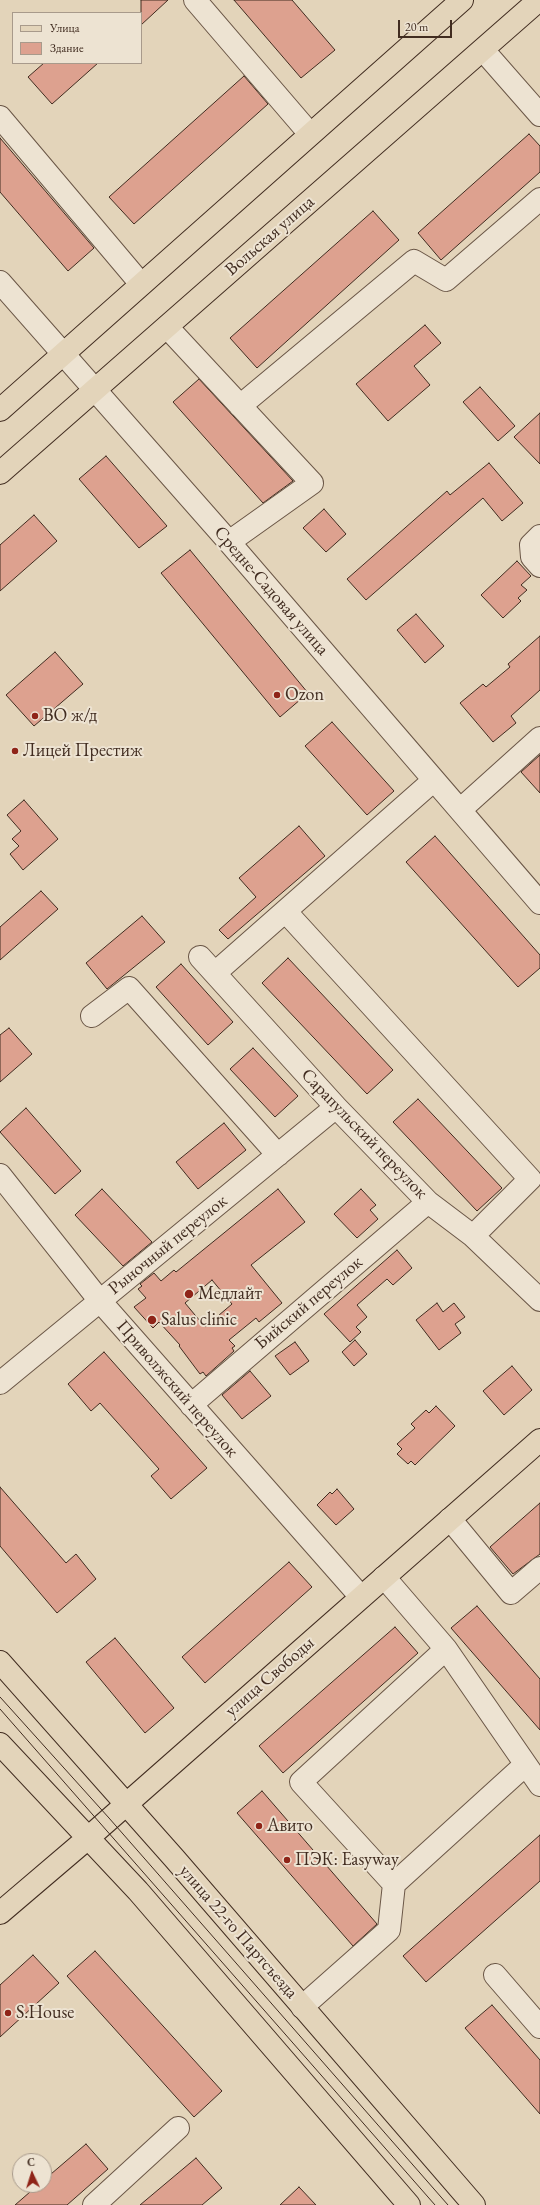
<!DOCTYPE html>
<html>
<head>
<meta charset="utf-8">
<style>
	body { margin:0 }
	#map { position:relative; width:540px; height:2205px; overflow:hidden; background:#e3d4ba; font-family:"EB Garamond",serif }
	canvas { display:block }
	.legend { position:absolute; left:12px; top:12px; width:130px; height:52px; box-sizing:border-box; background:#ede3d2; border:1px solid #a89a8b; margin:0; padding:5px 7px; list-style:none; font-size:12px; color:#412c20 }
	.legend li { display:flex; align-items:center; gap:8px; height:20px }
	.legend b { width:20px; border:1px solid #a89a8b }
	.north { position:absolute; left:12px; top:2153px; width:40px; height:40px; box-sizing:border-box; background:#ede3d2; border:1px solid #a89a8b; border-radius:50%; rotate:356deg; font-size:11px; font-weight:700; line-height:16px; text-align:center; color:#412c20 }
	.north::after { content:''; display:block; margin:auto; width:14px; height:18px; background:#8f2418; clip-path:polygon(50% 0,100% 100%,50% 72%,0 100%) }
	.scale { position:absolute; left:398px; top:20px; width:54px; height:18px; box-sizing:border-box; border:2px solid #412c20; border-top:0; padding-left:5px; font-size:12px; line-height:14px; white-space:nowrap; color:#412c20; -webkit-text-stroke:3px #ede3d2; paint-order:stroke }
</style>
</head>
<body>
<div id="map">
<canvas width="540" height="2205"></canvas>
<ul class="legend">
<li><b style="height:5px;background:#e3d4ba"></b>Улица</li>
<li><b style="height:11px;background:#dda18f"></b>Здание</li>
</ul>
<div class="north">С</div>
<div class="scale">20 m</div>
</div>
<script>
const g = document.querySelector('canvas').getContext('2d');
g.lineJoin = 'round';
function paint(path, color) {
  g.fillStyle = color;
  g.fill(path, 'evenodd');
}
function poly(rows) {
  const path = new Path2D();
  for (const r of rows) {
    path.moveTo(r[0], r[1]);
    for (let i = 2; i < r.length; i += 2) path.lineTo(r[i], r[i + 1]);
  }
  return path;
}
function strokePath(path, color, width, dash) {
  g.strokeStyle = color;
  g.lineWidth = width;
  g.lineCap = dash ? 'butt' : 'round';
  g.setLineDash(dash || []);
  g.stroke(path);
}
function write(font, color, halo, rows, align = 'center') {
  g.font = font + ' "EB Garamond",serif';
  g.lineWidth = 4;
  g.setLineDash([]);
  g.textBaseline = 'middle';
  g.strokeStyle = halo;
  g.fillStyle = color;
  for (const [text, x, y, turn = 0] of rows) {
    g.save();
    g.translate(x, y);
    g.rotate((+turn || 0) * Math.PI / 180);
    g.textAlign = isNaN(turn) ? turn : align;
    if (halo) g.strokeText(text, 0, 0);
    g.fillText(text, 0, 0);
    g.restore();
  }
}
const building = poly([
	[141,0,168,0,141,25,141,0],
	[234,0,292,0,335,50,301,78,234,0],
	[44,63,98,63,52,104,28,77,44,63],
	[244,76,268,104,134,224,109,197,244,76],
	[529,134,540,146,540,172,441,260,418,233,529,134],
	[0,138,94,248,68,271,0,192,0,138],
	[373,211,399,240,257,368,230,338,373,211],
	[425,325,441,343,414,366,430,385,388,421,356,384,425,325],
	[199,379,293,481,263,503,173,402,199,379],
	[480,387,515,426,498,441,463,402,480,387],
	[540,413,540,464,514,437,540,413],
	[106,456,167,526,139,548,79,479,106,456],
	[489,463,523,503,502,521,483,498,366,600,347,579,447,491,450,495,489,463],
	[324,509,346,534,326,552,303,528,324,509],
	[34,515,57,541,0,591,0,545,34,515],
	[190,550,308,693,280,717,161,573,190,550],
	[517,561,531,576,521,585,527,590,518,598,521,601,503,618,481,595,517,561],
	[416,614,444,646,425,663,397,630,416,614],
	[540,636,540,690,511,716,516,723,493,742,460,703,483,684,486,687,510,667,508,664,540,636],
	[55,652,83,684,34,726,6,695,55,652],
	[332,722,394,791,367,815,305,746,332,722],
	[540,755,540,793,521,772,540,755],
	[24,800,58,839,23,870,10,854,19,846,12,839,21,831,7,815,24,800],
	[299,826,325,856,228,939,219,930,256,897,239,878,299,826],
	[435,836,540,955,540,968,518,987,406,862,435,836],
	[41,891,58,909,0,960,0,927,41,891],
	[142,916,165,942,107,989,86,963,142,916],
	[288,958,393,1070,367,1094,262,983,288,958],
	[181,964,233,1022,208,1045,156,987,181,964],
	[9,1028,32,1054,0,1082,0,1035,9,1028],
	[253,1048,298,1096,275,1117,230,1069,253,1048],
	[418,1099,502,1188,477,1211,393,1122,418,1099],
	[26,1108,81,1171,55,1194,0,1132,26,1108],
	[224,1123,246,1150,198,1189,176,1162,224,1123],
	[102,1189,152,1242,123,1266,75,1215,102,1189],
	[278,1189,305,1222,251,1265,282,1303,259,1322,256,1318,229,1340,235,1346,232,1348,234,1351,206,1376,203,1372,200,1374,179,1346,180,1345,159,1322,153,1328,134,1307,146,1298,138,1289,142,1286,140,1284,154,1273,161,1281,174,1270,176,1272,278,1189],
	[212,1280,232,1304,205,1327,185,1303,212,1280],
	[361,1189,376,1205,370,1210,378,1219,357,1238,334,1214,361,1189],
	[397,1250,412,1268,393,1285,387,1279,357,1305,367,1317,356,1327,361,1332,350,1342,324,1314,397,1250],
	[437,1303,443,1312,454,1303,465,1317,455,1324,461,1333,439,1350,416,1320,437,1303],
	[355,1340,367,1354,354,1366,342,1352,355,1340],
	[295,1342,309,1361,290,1375,275,1356,295,1342],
	[104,1352,207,1468,171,1499,151,1476,159,1469,100,1403,91,1411,68,1384,104,1352],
	[512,1366,532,1390,504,1415,483,1391,512,1366],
	[250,1371,271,1396,242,1419,222,1395,250,1371],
	[436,1406,455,1426,415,1465,411,1461,408,1464,397,1454,402,1449,397,1444,415,1428,411,1424,426,1410,429,1413,436,1406],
	[0,1487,66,1563,76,1554,96,1579,57,1613,0,1546,0,1487],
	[337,1489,354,1509,336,1525,317,1505,330,1492,332,1494,337,1489],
	[540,1503,540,1554,513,1574,490,1547,540,1503],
	[289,1562,312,1587,205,1683,182,1657,289,1562],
	[477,1606,540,1679,540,1730,451,1628,477,1606],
	[395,1627,418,1653,283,1773,259,1746,395,1627],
	[115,1638,174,1708,145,1733,86,1662,115,1638],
	[262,1791,377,1924,353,1946,237,1813,262,1791],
	[540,1835,540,1881,426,1982,403,1956,540,1835],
	[95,1951,222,2091,194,2117,67,1976,95,1951],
	[33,1955,59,1983,0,2037,0,1985,33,1955],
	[492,2005,540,2060,540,2114,465,2028,492,2005],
	[86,2144,108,2169,67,2205,15,2205,38,2185,44,2185,44,2180,86,2144],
	[196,2158,222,2188,202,2205,140,2205,196,2158],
	[299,2187,316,2205,280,2205,299,2187]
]);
const minor = poly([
	[195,0,310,134],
	[483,50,540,115],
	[0,117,141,284],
	[0,282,229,542,540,903],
	[167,327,312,483,229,542],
	[240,406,414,261,446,280,540,199],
	[540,536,531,545,532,557,540,566],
	[460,810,540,738],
	[286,912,530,1179,473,1236],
	[200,957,336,1107,428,1202,473,1236,540,1300],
	[215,973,434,780],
	[92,1016,129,988,278,1155],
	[0,1175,100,1301,361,1597],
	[0,1383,336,1107],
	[191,1405,428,1202],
	[450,1519,511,1593,540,1568],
	[384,1577,446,1649,540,1785],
	[394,1884,301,1782,446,1649],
	[495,1975,540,2027],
	[302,2007,389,1930,394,1884,525,1765],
	[94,2205,178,2128]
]);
const major = poly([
	[0,410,462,0],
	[0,473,539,0],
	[0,1662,174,1858,474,2205],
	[0,1744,138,1891,409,2205],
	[0,1913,88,1838,540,1440]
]);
const tram = poly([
	[0,1697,109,1818,448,2205],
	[0,1709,435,2205]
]);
const markers = [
	[277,695,4,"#8f2418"],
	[35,716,4,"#8f2418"],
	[15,751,4,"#8f2418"],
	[189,1294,5,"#8f2418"],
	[152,1320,5,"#8f2418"],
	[259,1826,4,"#8f2418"],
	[287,1860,4,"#8f2418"],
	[8,2013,4,"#8f2418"]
];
const streetNames = [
	["Вольская улица",270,236,-41],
	["Средне-Садовая улица",271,591,49],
	["Сарапульский переулок",364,1134,46],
	["Рыночный переулок",168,1245,-39],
	["Бийский переулок",309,1303,-40],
	["Приволжский переулок",177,1389,49],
	["улица Свободы",270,1677,-41],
	["улица 22-го Партсъезда",238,1932,49]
];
const poiNames = [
	["Ozon",285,695],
	["ВО ж/д",43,716],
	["Лицей Престиж",23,751],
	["Медлайт",198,1294],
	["Salus clinic",161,1320],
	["Авито",267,1826],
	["ПЭК: Easyway",295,1860],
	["S.House",16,2013]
];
paint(building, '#dda18f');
strokePath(building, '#412c20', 1);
strokePath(minor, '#6a5646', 24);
strokePath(major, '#412c20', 24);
strokePath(minor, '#ede3d2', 22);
strokePath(major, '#e3d4ba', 22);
strokePath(tram, '#412c20', 1);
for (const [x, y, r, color] of markers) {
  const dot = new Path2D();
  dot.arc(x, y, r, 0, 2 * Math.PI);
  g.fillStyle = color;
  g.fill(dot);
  strokePath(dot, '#ede3d2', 1.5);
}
write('18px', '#412c20', '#ede3d2', streetNames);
write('18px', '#412c20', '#ede3d2', poiNames, 'left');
</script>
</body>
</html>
